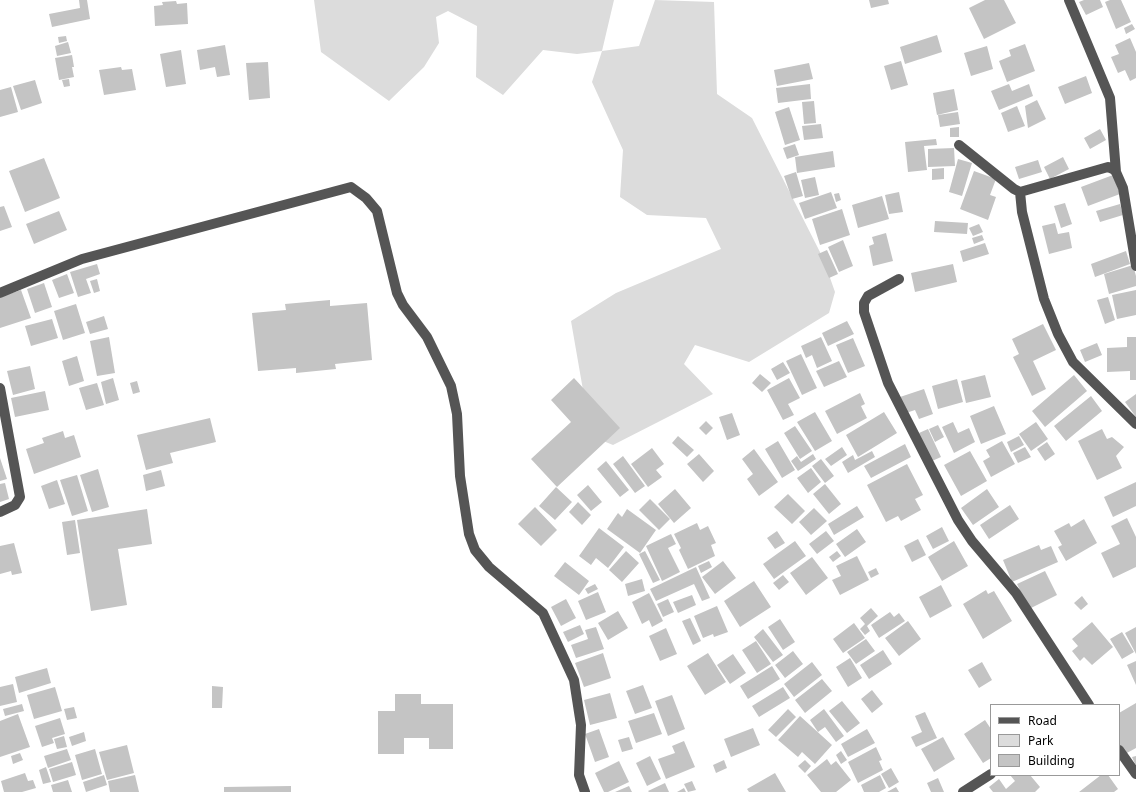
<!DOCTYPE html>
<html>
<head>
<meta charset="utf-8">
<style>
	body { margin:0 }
	#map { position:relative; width:1136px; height:792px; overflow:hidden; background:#fff; font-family:"Noto Sans",sans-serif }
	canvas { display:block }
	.legend { position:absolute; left:990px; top:704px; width:130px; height:72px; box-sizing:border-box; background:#fff; border:1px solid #999; margin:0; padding:5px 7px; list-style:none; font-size:12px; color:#000 }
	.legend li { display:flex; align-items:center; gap:8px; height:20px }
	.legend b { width:20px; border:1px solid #999 }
</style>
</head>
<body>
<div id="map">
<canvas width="1136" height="792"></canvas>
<ul class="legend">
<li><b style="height:5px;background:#555"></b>Road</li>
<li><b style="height:11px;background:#dcdcdc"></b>Park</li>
<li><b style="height:11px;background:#c4c4c4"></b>Building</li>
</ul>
</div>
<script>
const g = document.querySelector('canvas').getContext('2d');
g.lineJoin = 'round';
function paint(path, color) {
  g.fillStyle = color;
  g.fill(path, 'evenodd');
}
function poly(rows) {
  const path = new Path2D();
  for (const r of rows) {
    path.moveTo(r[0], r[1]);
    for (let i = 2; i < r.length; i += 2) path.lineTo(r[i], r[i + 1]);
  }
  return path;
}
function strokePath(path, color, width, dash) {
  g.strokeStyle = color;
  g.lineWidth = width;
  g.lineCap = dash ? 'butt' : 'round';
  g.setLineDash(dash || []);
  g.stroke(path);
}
const green = poly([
	[314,0,614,0,602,51,639,46,655,0,714,2,717,94,752,118,823,258,835,292,829,313,749,362,695,345,684,364,713,394,613,445,591,436,571,321,616,293,721,249,706,218,647,215,620,197,623,150,592,82,602,51,577,54,543,50,503,95,476,77,477,26,448,11,436,17,439,43,424,67,389,101,321,52]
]);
const building = poly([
	[79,0,87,0,90,19,52,27,49,14,80,8],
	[869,0,888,0,889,4,871,8],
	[985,0,1004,0,1016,23,984,39,969,8],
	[1084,0,1100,0,1103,7,1086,15,1079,2],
	[1110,0,1121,0,1131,22,1116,29,1105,2],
	[176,1,177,4,187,3,188,24,155,26,154,6,163,5,162,2],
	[1132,24,1135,29,1126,34,1124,28],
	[937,35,942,52,905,64,900,47],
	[66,36,67,41,59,43,58,37],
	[1130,38,1136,52,1136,78,1130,81,1125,70,1118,73,1111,57,1119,54,1115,45],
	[68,42,71,53,57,56,55,46],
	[1025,44,1035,71,1007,82,999,61,1011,56,1009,50],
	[225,45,230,75,217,77,215,67,200,70,197,50],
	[987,46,993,69,971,76,964,53],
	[181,50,186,84,166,87,160,54],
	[72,55,74,67,72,67,74,77,59,80,55,58],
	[901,61,908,85,891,90,884,66],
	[268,62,270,98,249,100,246,63],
	[809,63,813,79,777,86,774,70],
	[121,67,122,70,132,69,136,90,104,95,99,70],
	[1086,76,1092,93,1065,104,1058,87],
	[69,79,70,86,64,87,62,80],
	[35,80,42,103,21,110,13,86],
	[810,84,811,99,778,103,776,88],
	[1009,84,1012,91,1029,84,1033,96,999,110,991,91],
	[11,87,18,112,0,117,0,90],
	[954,89,958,110,937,115,933,93],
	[1037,100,1046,119,1028,128,1025,106],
	[814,101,816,123,804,124,802,102],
	[1017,106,1025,126,1008,132,1001,113],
	[789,107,800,140,785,145,775,112],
	[958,112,960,124,940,127,938,115],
	[821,124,823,138,804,140,802,126],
	[959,127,959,137,950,137,950,128],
	[1100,129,1106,140,1090,149,1084,138],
	[936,139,937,145,924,146,927,170,908,172,905,142],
	[795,144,799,155,787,159,783,148],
	[954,148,955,166,928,167,928,149],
	[833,151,835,167,797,173,795,157],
	[1063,157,1069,169,1050,179,1044,167],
	[44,158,60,198,25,212,9,171],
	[958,159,972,163,962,196,949,192],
	[1038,160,1042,172,1019,179,1015,167],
	[944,168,944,179,932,180,932,169],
	[974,171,996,179,990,195,996,197,988,220,960,209],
	[796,172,803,196,792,199,784,176],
	[1113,175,1120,194,1088,206,1081,187],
	[815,177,819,195,805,198,801,180],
	[831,192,837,208,805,219,799,203],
	[899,192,903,212,889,214,885,195],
	[839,193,841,200,836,202,834,194],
	[882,196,889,219,858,228,852,205],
	[1065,203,1072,224,1061,228,1054,206],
	[1120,204,1123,215,1100,222,1096,211],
	[4,206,12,227,0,231,0,207],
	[842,209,850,235,820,245,812,219],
	[59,211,67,230,34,244,26,224],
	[935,221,968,223,967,234,934,232],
	[1055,223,1058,234,1069,232,1072,248,1049,254,1042,226],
	[979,224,983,232,973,236,969,228],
	[886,233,893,261,873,266,869,246,874,244,872,237],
	[982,235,984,240,974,244,972,238],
	[843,240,853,266,839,272,828,247],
	[985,243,989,254,963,262,960,251],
	[827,250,838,274,829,278,818,254],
	[1126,251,1130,264,1095,277,1091,264],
	[97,264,100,274,86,279,91,293,78,297,70,272],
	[953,264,957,282,915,292,911,273],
	[1133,265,1136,276,1136,286,1109,294,1104,274],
	[67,274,74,293,59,298,52,280],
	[97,279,100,291,94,293,90,281],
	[44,283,52,307,35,313,27,289],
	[21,290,31,318,0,328,0,297],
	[1136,290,1136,315,1117,319,1112,295],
	[1108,297,1115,320,1105,324,1097,300],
	[330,300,330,306,367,303,372,360,335,364,336,369,296,373,296,368,258,371,252,313,286,310,285,304],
	[76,304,85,333,63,340,54,311],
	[104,316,108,329,90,334,86,322],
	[52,319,58,338,31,346,25,326],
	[847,321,854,334,828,346,822,333],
	[1043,324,1056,350,1033,361,1046,389,1032,396,1013,357,1019,354,1012,339],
	[109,337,115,373,97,376,90,341],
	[821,337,832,361,817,368,812,355,806,358,801,346],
	[1127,337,1136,337,1136,380,1130,380,1130,371,1107,372,1107,348,1127,347],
	[853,338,865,366,848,373,836,345],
	[1097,343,1102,355,1085,362,1080,350],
	[801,354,817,388,802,395,786,361],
	[77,356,84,381,69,386,62,361],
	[839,361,847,377,824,387,816,371],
	[783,362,790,373,777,380,771,369],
	[30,366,35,389,13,395,7,371],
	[760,374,771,383,762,392,752,383],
	[985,375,991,397,966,403,961,381],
	[1074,375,1087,391,1045,427,1032,411],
	[113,378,119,400,106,404,101,382],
	[574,378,620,428,557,487,531,459,571,422,551,400],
	[789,378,800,398,788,404,794,415,783,420,767,390],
	[957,379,963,402,938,409,932,386],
	[137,381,140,392,133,394,130,383],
	[97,383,104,405,86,410,79,388],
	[924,389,933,414,919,419,915,410,906,413,900,397],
	[45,391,49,410,15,417,11,398],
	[860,393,865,404,861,406,867,418,837,434,825,411],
	[1136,394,1136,417,1125,402],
	[1091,396,1102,411,1066,441,1054,426],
	[994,406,1006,434,981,444,970,416],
	[815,412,832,441,815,451,797,422],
	[884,412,897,433,858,457,846,435],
	[732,413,740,435,727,440,719,417],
	[210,418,216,442,170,453,173,463,146,470,137,435],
	[706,421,713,428,706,435,699,428],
	[953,422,958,433,969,428,975,442,954,453,942,427],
	[1036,422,1048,439,1031,451,1019,434],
	[938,425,944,437,935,442,929,429],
	[795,426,812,451,800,459,784,433],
	[928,429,941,457,932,461,919,433],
	[1102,429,1107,439,1112,437,1124,447,1116,456,1122,468,1097,480,1078,441],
	[63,431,65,438,74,435,81,457,34,474,26,449,44,443,42,438],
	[678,436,694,450,687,457,672,443],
	[1019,436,1024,445,1011,452,1007,442],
	[778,441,795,470,782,478,765,449],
	[1002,441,1015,464,991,477,983,461,990,457,986,450],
	[1047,442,1055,454,1045,461,1037,449],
	[905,444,911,457,871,478,864,466],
	[842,447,847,455,831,466,825,459],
	[1025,447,1031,457,1018,463,1013,453],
	[652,448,664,464,656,470,662,477,648,487,631,464],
	[754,449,778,482,759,496,747,479,753,474,742,459],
	[872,451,875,457,848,473,842,462,853,455,855,460],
	[970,451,987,481,961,496,944,465],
	[699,454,714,471,703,482,687,464],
	[813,454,816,459,798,471,791,461,797,456,801,462],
	[623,456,645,486,635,493,613,464],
	[0,458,7,479,0,481],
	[821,459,834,476,825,483,812,466],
	[606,461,629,490,620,497,597,469],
	[907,464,923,495,915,499,921,510,901,521,898,516,886,522,867,485],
	[811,468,821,482,808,493,797,478],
	[98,469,109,507,92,512,80,475],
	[161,470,165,486,146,491,143,475],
	[77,475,88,511,72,516,60,480],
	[57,480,65,504,49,509,41,486],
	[1136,482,1136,506,1113,517,1104,497],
	[5,483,9,499,0,502,0,484],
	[825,484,841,504,829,514,813,494],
	[588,485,602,502,591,511,577,495],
	[556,487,572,502,555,520,539,506],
	[675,489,691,508,674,523,658,504],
	[987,489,999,507,973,525,961,508],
	[788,494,805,511,792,524,774,507],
	[650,499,670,519,659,530,639,510],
	[578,502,591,515,582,525,569,512],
	[1010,505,1019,519,989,539,980,525],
	[857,506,864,517,834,535,828,524],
	[535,507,557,530,541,546,518,524],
	[814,508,827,521,811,535,799,522],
	[147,509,152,544,118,549,127,605,91,611,77,520],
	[627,509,656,530,640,553,607,529,618,513,622,517],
	[1127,518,1136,537,1136,567,1113,578,1101,553,1120,544,1111,526],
	[1084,519,1097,543,1066,561,1058,547,1062,545,1054,531,1069,523,1071,527],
	[75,520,80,553,67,555,62,522],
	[697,523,700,530,708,526,716,543,711,545,715,556,688,569,679,550,681,548,674,534],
	[942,527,949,541,933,549,926,536],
	[599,528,624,547,608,568,596,558,591,565,579,556],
	[857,529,866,542,845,557,836,544],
	[777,531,785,543,775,549,767,538],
	[826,531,834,541,817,554,809,544],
	[671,534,676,544,668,548,680,572,662,581,646,546],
	[918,539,926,555,912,562,904,546],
	[795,541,806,556,774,579,763,564],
	[954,541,968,566,942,581,928,557],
	[14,543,22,573,12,575,11,571,0,574,0,546],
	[1039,545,1041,550,1051,546,1058,562,1012,582,1003,560],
	[626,551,639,563,622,582,609,570],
	[645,551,660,580,653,583,639,554],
	[837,551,841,556,833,562,829,557],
	[857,556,869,580,840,595,832,580,841,576,836,566],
	[812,557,828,578,806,595,790,573],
	[709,561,712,567,701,573,698,566],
	[723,561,736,578,715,594,702,577],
	[565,562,589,581,579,595,554,576],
	[696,567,710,598,702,601,694,584,656,601,650,589],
	[876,568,879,574,871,578,868,572],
	[1045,571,1057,595,1029,609,1017,584],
	[783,575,789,582,779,590,773,583],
	[642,579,645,591,628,596,625,584],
	[754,581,771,607,740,627,724,601],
	[595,584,598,589,588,594,585,589],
	[941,585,952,606,930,618,919,597],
	[986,590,988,594,994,591,1012,621,983,639,963,604],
	[598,592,606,612,586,620,578,601],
	[649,593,663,621,652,627,649,620,642,624,632,602],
	[692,595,696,605,678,613,673,602],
	[1082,596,1088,604,1081,610,1074,603],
	[566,599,576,618,561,626,551,607],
	[668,599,674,612,663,617,657,604],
	[717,606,728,632,714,637,713,634,703,638,694,616],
	[871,608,878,616,867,626,870,631,865,635,860,629,865,624,860,618],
	[618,611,628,628,608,640,598,623],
	[890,612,894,617,899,613,905,621,879,638,871,625],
	[690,618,701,641,693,645,682,621],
	[780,619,795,642,783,650,768,627],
	[908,621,921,639,899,656,885,638],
	[1092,622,1113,647,1092,665,1084,657,1080,661,1072,651,1078,646,1072,639],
	[854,623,865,638,843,653,833,639],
	[580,625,584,634,568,642,563,632],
	[596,627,604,649,576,658,571,645,588,639,585,630],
	[1136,627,1136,654,1125,633],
	[666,628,677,654,660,661,649,636],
	[763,629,783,655,773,662,754,637],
	[1122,632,1134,652,1122,659,1110,639],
	[866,639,875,651,856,664,847,652],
	[756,641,771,664,757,673,742,650],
	[883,650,892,664,869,679,860,665],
	[793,651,803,664,785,678,775,665],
	[603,653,611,678,584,687,575,663],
	[708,653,726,682,705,695,687,666],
	[733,654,746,673,730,684,717,665],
	[850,658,862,678,848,687,836,667],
	[1136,661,1136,685,1127,665],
	[812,662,822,675,794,697,784,684],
	[982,662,992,680,979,688,968,670],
	[772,666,780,679,748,699,740,686],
	[47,668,51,683,19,693,15,677],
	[822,679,832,691,805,713,795,700],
	[13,684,17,702,0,706,0,687],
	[643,685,652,708,635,714,626,691],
	[212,686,223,687,222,708,212,708],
	[55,687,62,711,34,719,27,695],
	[783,687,790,698,759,717,752,706],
	[872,690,883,704,872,713,861,699],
	[610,693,617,718,590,725,584,700],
	[395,694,421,694,421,704,453,704,453,749,429,749,429,738,404,738,404,754,378,754,378,711,395,711],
	[672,695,685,729,668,736,655,701],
	[842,701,860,723,847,733,829,711],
	[1136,703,1136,748,1125,754,1119,744,1119,713],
	[22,704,24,711,5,716,3,709],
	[74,707,77,718,67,720,64,709],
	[788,709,796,717,776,737,768,730],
	[824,709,844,736,836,742,825,727,818,732,810,720],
	[925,712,937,738,916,747,911,737,922,732,915,716],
	[654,713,662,734,636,743,628,721],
	[18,714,30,747,0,757,0,721],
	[800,716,832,745,815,764,802,752,798,757,778,740],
	[60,718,65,734,52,738,54,743,42,747,35,726],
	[985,720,991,729,991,758,983,763,964,734],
	[753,728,760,745,731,757,724,739],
	[599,729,609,757,595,762,585,734],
	[867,729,875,743,848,757,841,744],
	[84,732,86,741,72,746,69,737],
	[64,736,67,747,57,749,54,739],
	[629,737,633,749,622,752,618,740],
	[943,737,955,759,934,772,921,749],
	[684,741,695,767,666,779,658,759,675,753,672,746],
	[127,745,134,773,107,780,99,752],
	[876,747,882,760,879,761,883,770,858,783,848,762],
	[67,749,71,760,48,768,44,756],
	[95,749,102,774,82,780,75,755],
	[841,751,847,760,841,764,836,755],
	[20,753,23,760,13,764,11,756],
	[650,756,661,779,647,786,636,763],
	[1136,756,1136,766,1132,757],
	[827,759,831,765,836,761,851,780,836,792,821,792,807,775],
	[724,760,727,768,716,773,713,765],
	[805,760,811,766,805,773,798,766],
	[619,761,629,782,608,792,604,792,595,773],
	[72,762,76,775,53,782,49,769],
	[46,767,51,782,43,784,39,770],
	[891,768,899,782,889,788,881,774],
	[25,773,28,781,33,780,36,788,22,792,4,792,1,781],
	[775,773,786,792,749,792,747,789],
	[104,775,107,785,86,792,83,782],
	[135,775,139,792,110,792,108,781],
	[880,775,886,788,879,792,864,792,861,785],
	[1010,775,1030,775,1040,787,1035,792,993,792,989,787,999,779,1006,789,1015,781],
	[1101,775,1108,775,1118,789,1114,792,1079,792],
	[938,778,944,792,931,792,927,783],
	[68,780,72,792,53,792,51,785],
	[692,781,696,790,688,792,684,784],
	[665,783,669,792,649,792,648,791],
	[291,786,291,792,224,792,224,787],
	[629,786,632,792,615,792],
	[896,787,899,792,887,792],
	[684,788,686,792,677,792]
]);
const minor = poly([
	[1069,0,1110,98,1116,172],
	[959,145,1014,189,1020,192,1108,167,1113,169,1116,172,1123,188,1136,266],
	[1020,192,1022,212,1044,299,1058,334,1073,362,1136,424],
	[899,279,868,296,864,303,864,312,888,383,958,520,972,541,1016,593,1089,705],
	[0,293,82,259,351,187,366,198,377,211,397,293,403,305,427,337,451,386,457,414,460,476,469,534,475,550,489,567,543,613,574,680,581,725,579,775,585,792],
	[0,388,20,497,15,505,0,512],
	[1119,750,1136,774],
	[963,792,991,774]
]);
paint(green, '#dcdcdc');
paint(building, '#c4c4c4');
strokePath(minor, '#555', 10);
</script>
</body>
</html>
